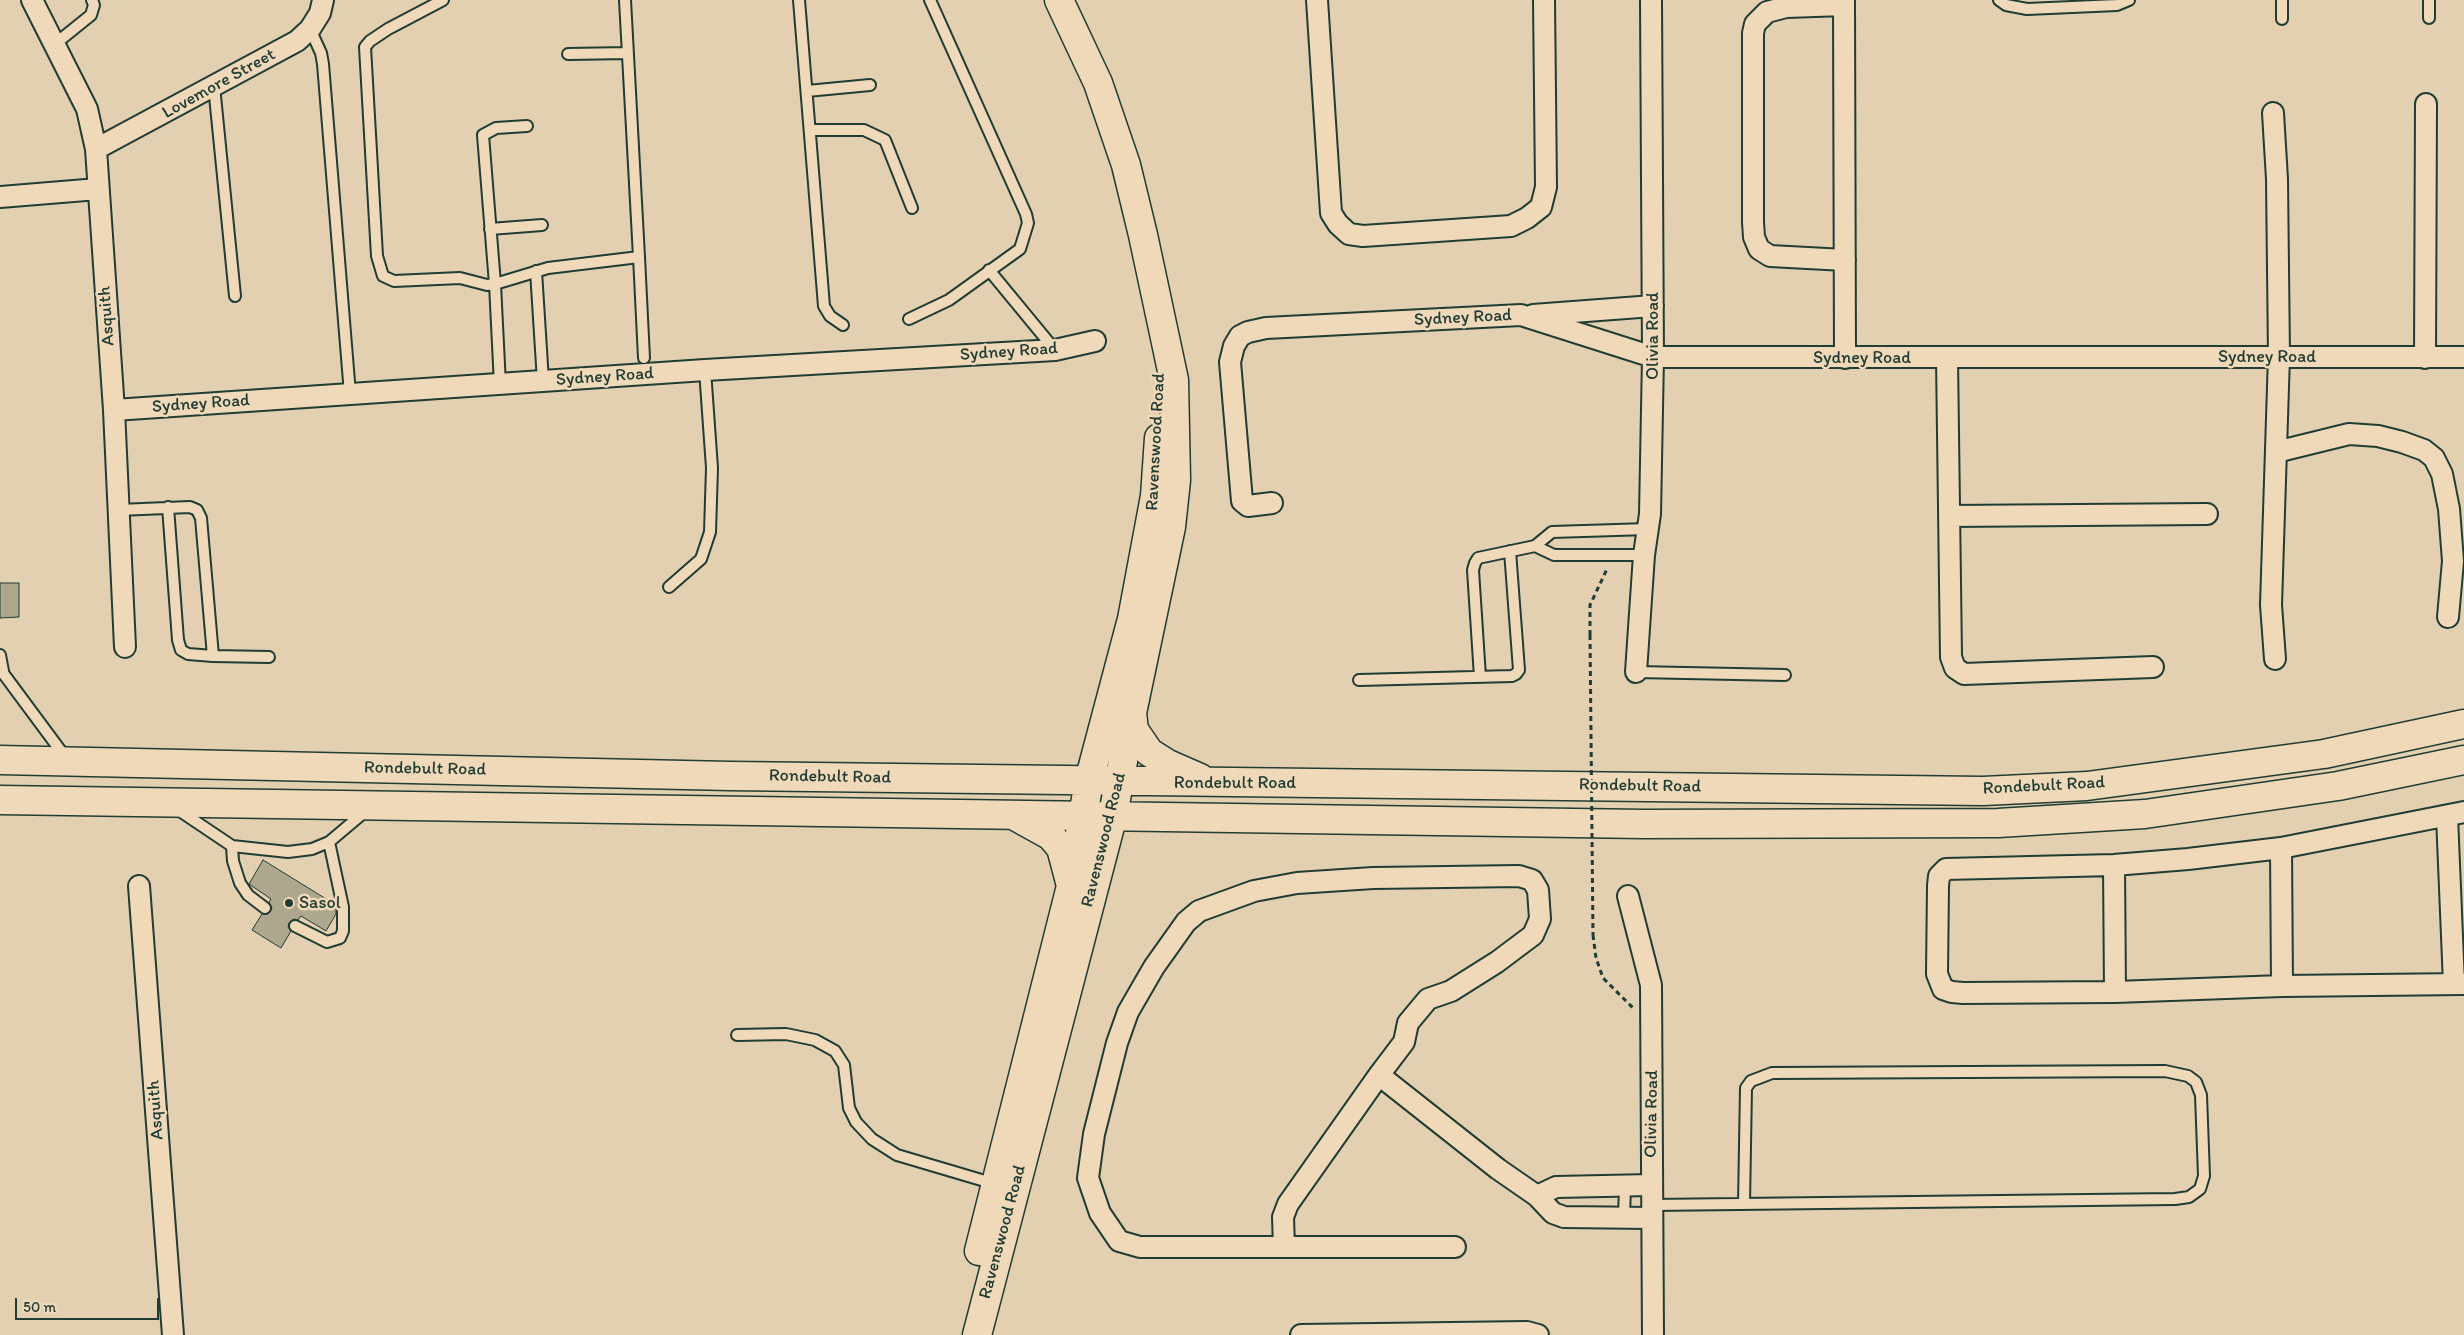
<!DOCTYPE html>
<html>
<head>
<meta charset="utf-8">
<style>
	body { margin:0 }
	#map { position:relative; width:2464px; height:1335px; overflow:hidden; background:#e3d0b1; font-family:Itim,sans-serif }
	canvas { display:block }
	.scale { position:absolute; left:15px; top:1298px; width:144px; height:22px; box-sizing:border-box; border:2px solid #1f3d34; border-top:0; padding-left:6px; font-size:15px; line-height:18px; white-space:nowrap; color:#1f3d34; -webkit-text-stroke:4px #f0d9b9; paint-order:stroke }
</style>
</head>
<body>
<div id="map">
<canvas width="2464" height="1335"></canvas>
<div class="scale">50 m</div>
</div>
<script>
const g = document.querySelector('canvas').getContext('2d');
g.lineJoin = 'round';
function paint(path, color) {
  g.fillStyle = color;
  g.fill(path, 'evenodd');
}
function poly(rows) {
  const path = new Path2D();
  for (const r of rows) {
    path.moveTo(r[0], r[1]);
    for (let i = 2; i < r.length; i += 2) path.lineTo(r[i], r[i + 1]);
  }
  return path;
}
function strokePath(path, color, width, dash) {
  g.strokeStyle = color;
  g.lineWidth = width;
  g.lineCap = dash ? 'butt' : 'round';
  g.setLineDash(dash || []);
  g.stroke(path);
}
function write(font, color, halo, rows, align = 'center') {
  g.font = font + ' Itim,sans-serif';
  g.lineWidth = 5;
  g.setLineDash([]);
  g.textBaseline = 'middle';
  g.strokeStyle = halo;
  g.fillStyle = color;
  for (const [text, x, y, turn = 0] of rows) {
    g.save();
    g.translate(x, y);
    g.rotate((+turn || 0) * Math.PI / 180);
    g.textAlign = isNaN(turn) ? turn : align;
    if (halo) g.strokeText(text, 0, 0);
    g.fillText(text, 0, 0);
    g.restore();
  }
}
const building = poly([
	[0,583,19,583,19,617,0,618,0,583],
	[263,860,336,905,336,914,326,931,301,916,298,920,294,919,289,923,288,927,291,931,281,948,252,930,262,914,268,914,272,909,269,902,271,899,249,884,263,860]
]);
const path = poly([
	[1590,635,1590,605,1607,569],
	[1593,935,1596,958,1603,978,1633,1008]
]);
const lane = poly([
	[443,0,388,29,370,41,365,47,377,256,383,276,394,281,460,278,487,285,495,284,483,135,496,128,527,126],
	[625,0,639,257],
	[799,0,824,306,830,316,843,325],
	[1999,0,2006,5,2027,9,2117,5,2129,0],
	[2282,0,2282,19],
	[2429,0,2429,18],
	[310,29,321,53,323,64,350,394],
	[55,44,91,15,94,5,92,0],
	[568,54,628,53],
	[214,86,235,296],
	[807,91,870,85],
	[811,130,864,130,885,140,912,208],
	[490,229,542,225],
	[989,270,1055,350],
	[536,271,543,381],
	[909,319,949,300,1020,249,1028,223,1026,214,930,0],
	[500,385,495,284,548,268,639,257,644,358],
	[168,507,178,640,181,650,188,654,213,656],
	[119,510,190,507,197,510,201,518,213,656,269,657],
	[1644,555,1554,555,1535,546,1552,532,1648,529],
	[669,587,701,559,710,532,712,468,705,370],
	[0,655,3,671],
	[0,669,66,758],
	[1636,672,1785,675],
	[1480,677,1473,570,1475,563,1478,558,1535,546],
	[1359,680,1512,676,1516,674,1519,670,1510,551],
	[177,809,232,846,288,852,312,849,329,842,367,810],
	[232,846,233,861,240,883,248,895,265,908],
	[295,926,327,942,340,938,343,931,343,907,329,842],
	[737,1035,786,1034,815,1040,835,1051,844,1065,849,1108,856,1122,872,1139,897,1155,995,1184],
	[1651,1205,2175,1199,2189,1197,2200,1189,2204,1176,2201,1095,2196,1082,2188,1076,2165,1071,1772,1073,1751,1081,1746,1088,1744,1204],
	[1624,1217,1625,1186]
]);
const street = poly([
	[32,0,87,109,96,149,114,410,125,647],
	[1317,0,1331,213,1338,224,1349,234,1363,236,1511,226,1527,218,1541,207,1546,187,1544,0],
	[1844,0,1845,358],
	[1844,5,1786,7,1767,12,1755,24,1753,33,1753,222,1754,237,1759,249,1770,256,1845,260],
	[2273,113,2277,179,2279,356,2271,605,2275,659],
	[96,149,297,41,310,29,320,13,323,0],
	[0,197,98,189],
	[1533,315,1653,306],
	[1947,358,1951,657,1955,668,1964,674,2153,667],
	[2425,358,2426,104],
	[114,410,705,370,1055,350,1095,341],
	[2276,452,2349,434,2378,436,2402,442,2424,450,2434,458,2442,474,2449,509,2453,561,2448,617],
	[1272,503,1248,506,1242,501,1230,362,1234,346,1240,336,1248,332,1266,328,1521,315,1653,357,2464,357],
	[1949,516,2207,514],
	[1636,672,1644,555,1650,514,1653,357,1651,0],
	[2464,812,2281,848,2188,859,2114,865,1946,869,1939,876,1938,886,1937,974,1943,989,1952,992,1963,993,2115,992,2282,986,2464,984],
	[2447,816,2454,984],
	[2281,848,2282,986],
	[2114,865,2115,992],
	[139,886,173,1335],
	[1628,896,1651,985,1653,1335],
	[1379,1075,1288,1204,1283,1217,1284,1247,1140,1247,1119,1241,1100,1213,1088,1178,1094,1134,1117,1043,1128,1012,1154,967,1186,922,1199,911,1254,891,1297,883,1373,878,1519,876,1532,880,1538,890,1540,919,1533,935,1497,962,1451,991,1428,999,1408,1023,1404,1042,1379,1075,1498,1169,1537,1196,1553,1213,1564,1217,1651,1218],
	[1537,1196,1556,1187,1651,1185],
	[1284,1247,1455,1247],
	[1301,1335,1527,1332,1538,1335]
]);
const secondary = poly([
	[1132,713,1134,730,1149,752,1168,764,1200,778],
	[0,760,730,776,1983,791,2087,786,2324,754,2464,724],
	[0,800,1643,824,1998,823,2145,814,2338,786,2464,760],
	[1015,816,1051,836,1061,848,1070,882],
	[979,1251,1071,886,1089,781,1132,619,1155,496,1159,438],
	[977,1335,1113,815,1132,713,1171,527,1176,480,1174,380,1143,235,1126,165,1098,83,1059,0]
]);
const pathBridge = poly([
	[1590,635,1593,935]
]);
const markers = [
	[289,903,5,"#1f3d34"]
];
const streetNames = [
	["Lovemore Street",219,84,-29],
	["Asquith",107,316,-94],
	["Sydney Road",1463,318,-3],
	["Olivia Road",1653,336,-90],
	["Sydney Road",1009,352,-4],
	["Sydney Road",2267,357],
	["Sydney Road",1862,358],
	["Sydney Road",605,377,-4],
	["Sydney Road",201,404,-4],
	["Ravenswood Road",1156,442,-87],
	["Rondebult Road",425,769,1],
	["Rondebult Road",830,777,1],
	["Rondebult Road",1235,783],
	["Rondebult Road",1640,786,1],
	["Rondebult Road",2044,786,-3],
	["Ravenswood Road",1104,840,-76],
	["Asquith",156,1110,-94],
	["Olivia Road",1652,1114,-89],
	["Ravenswood Road",1003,1232,-75]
];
const poiNames = [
	["Sasol",299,903]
];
paint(building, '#aca78d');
strokePath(building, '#1f3d34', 1);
strokePath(lane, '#1f3d34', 14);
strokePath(street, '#1f3d34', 24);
strokePath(secondary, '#1f3d34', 31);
strokePath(path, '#1f3d34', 3, [5, 4]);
strokePath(lane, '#f0d9b9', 10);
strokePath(street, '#f0d9b9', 20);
strokePath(secondary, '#f0d9b9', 28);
strokePath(pathBridge, '#1f3d34', 3, [5, 4]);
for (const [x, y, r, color] of markers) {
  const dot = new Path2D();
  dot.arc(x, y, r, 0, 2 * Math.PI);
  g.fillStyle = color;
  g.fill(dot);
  strokePath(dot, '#f0d9b9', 2);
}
write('18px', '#1f3d34', '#f0d9b9', streetNames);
write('18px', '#1f3d34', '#f0d9b9', poiNames, 'left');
</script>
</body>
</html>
